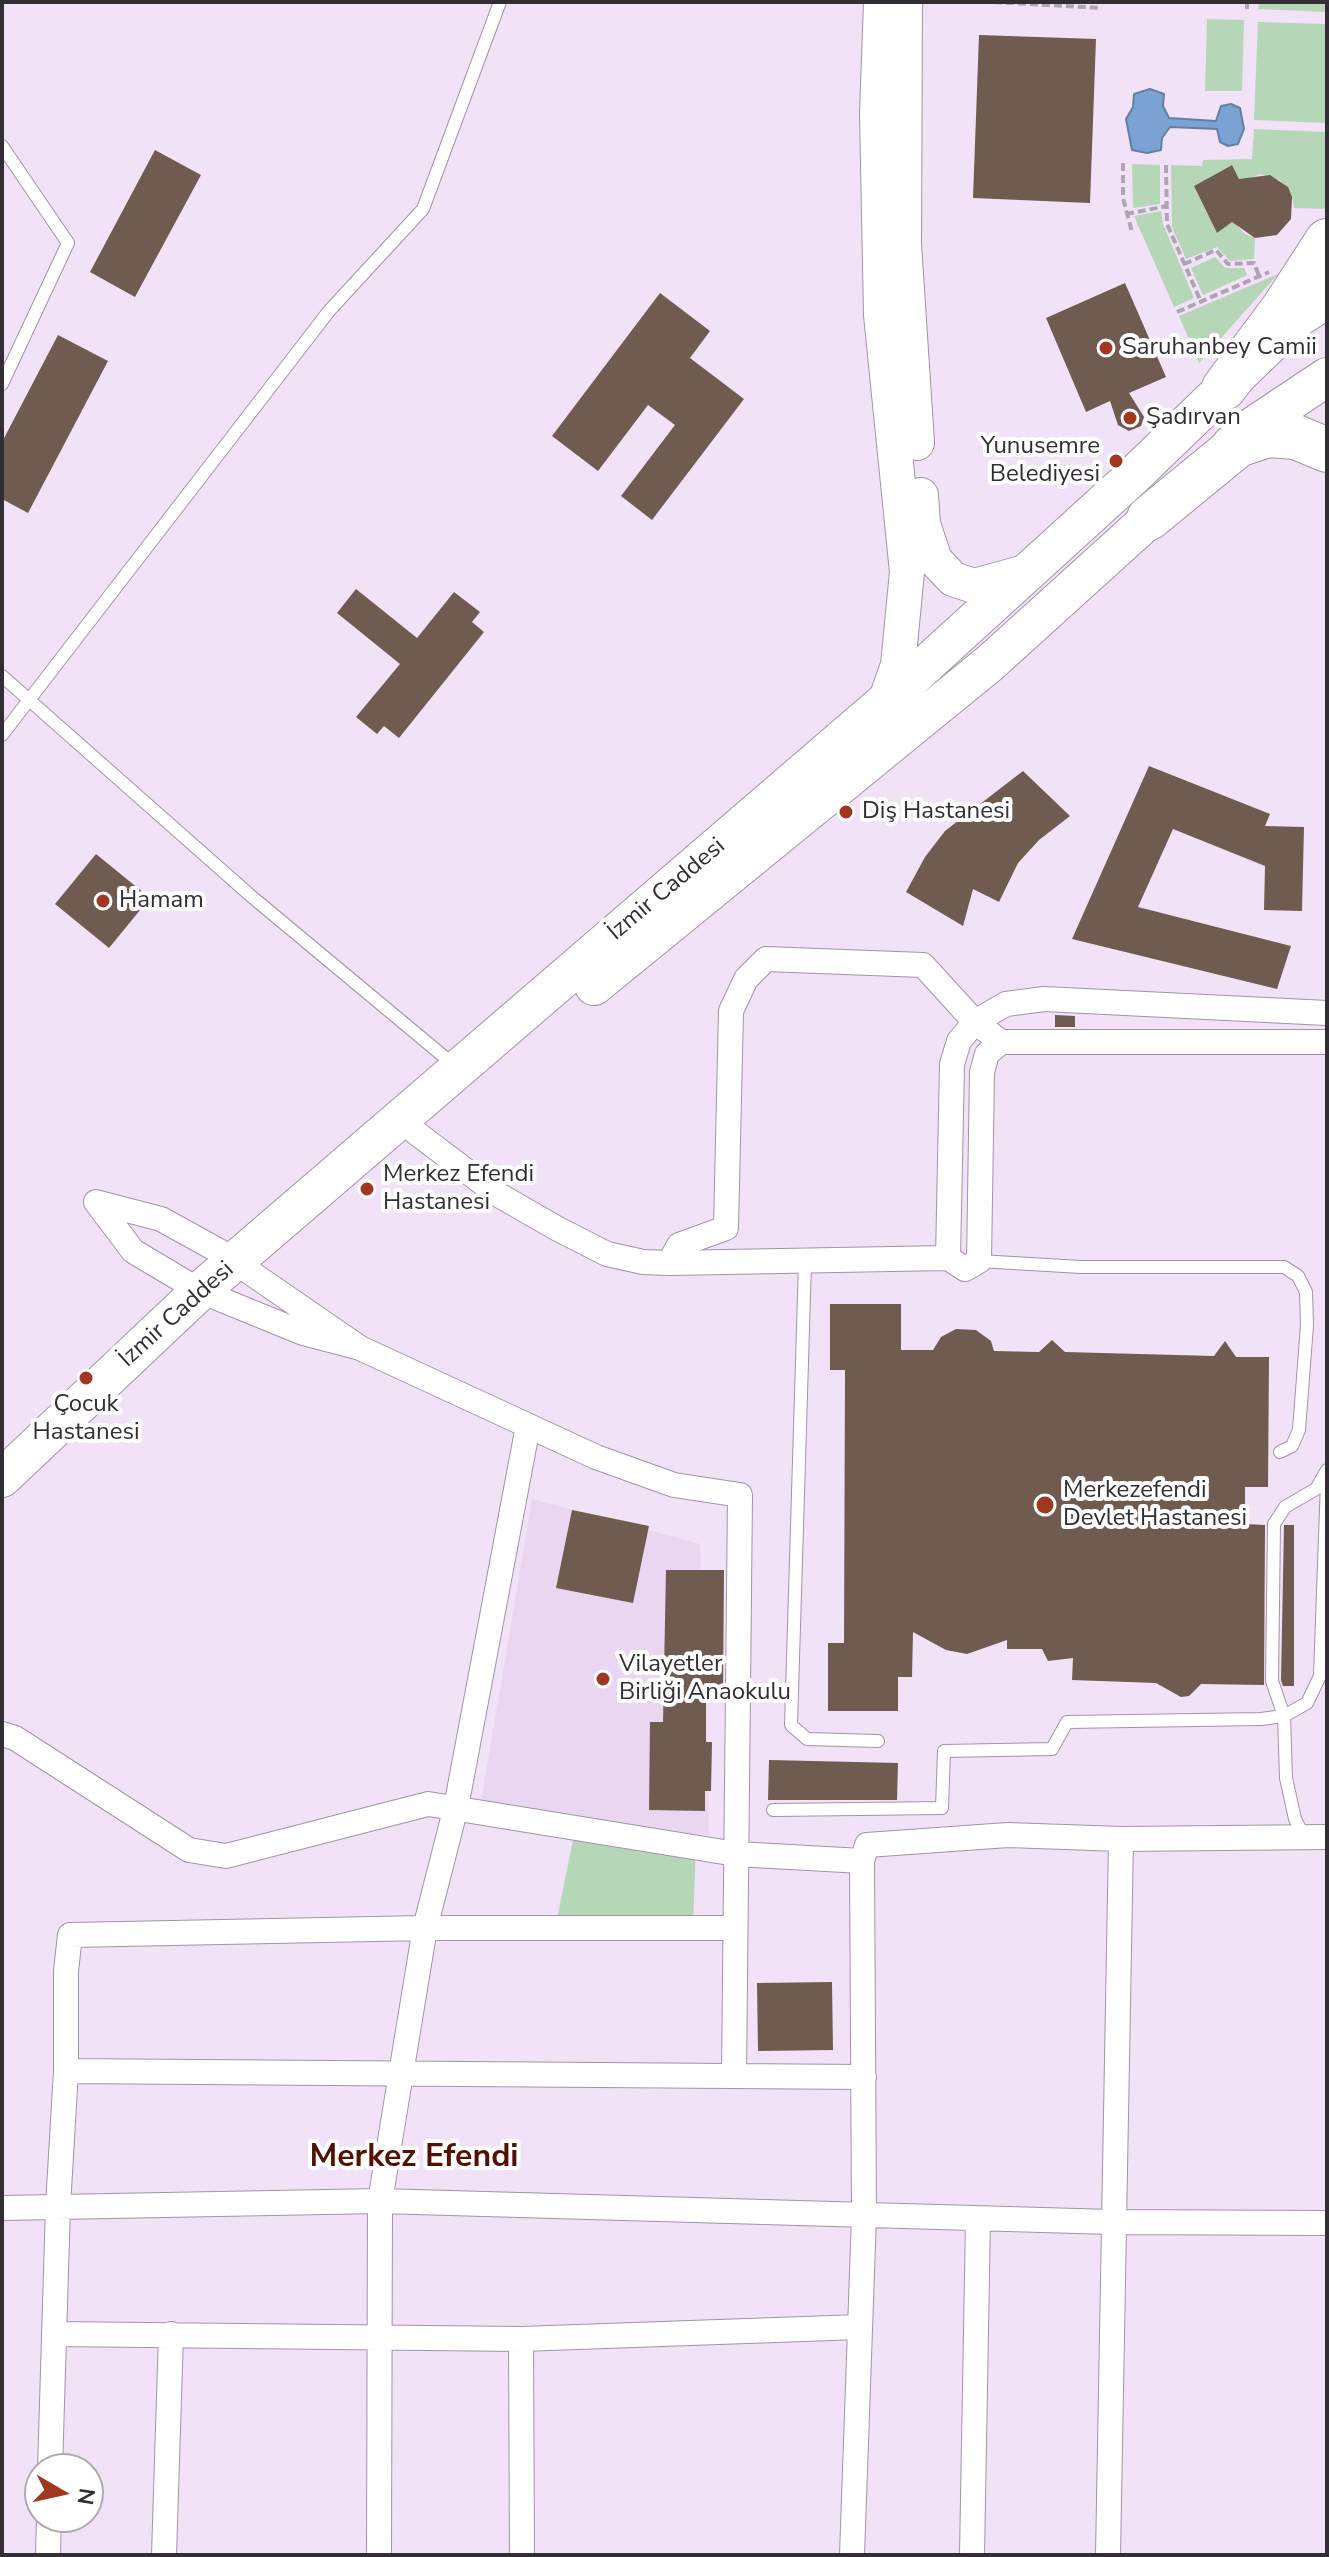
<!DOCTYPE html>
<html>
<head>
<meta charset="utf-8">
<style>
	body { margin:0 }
	#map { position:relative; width:1329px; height:2557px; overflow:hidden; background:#f1e2f7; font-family:"Nunito Sans",sans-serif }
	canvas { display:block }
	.frame { position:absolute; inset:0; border:4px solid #332e36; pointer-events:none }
	.north { position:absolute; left:24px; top:2453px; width:80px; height:80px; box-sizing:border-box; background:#fff; border:2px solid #adabaf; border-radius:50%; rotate:99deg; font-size:22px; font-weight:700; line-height:32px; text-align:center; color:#332e36 }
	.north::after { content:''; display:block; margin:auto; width:28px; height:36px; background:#a03720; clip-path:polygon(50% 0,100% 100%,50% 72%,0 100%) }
</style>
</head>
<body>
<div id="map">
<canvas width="1329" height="2557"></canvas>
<div class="frame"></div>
<div class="north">N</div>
</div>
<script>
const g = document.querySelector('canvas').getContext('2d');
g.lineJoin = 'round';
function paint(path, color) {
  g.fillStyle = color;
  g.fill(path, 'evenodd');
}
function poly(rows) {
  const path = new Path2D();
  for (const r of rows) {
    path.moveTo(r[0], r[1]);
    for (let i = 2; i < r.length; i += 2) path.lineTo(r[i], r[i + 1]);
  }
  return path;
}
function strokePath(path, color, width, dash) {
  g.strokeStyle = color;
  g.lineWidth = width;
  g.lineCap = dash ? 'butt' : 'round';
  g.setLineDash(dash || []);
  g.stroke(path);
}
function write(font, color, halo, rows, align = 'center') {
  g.font = font + ' "Nunito Sans",sans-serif';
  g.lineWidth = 8;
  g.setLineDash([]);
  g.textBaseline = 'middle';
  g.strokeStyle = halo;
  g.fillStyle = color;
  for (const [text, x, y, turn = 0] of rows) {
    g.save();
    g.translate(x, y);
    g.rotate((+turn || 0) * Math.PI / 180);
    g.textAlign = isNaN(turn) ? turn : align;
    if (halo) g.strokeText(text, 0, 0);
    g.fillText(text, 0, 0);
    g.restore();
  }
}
const built = poly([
	[532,1499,700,1544,709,1835,479,1814]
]);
const green = poly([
	[1259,2,1327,2,1327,12,1258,9],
	[1207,19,1244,20,1242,91,1205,91],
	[1258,22,1327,24,1327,123,1254,120],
	[1254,129,1327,132,1327,205,1324,209,1294,208,1292,197,1280,180,1260,174,1241,182,1231,165,1194,186,1217,233,1233,221,1245,234,1255,238,1254,259,1230,261,1217,247,1186,259,1172,227,1171,165,1202,166,1203,160,1252,159],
	[1132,164,1160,165,1160,204,1133,208],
	[1161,211,1163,224,1194,298,1174,307,1134,216],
	[1215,257,1225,268,1244,268,1247,275,1203,295,1191,268],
	[1278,274,1199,363,1179,316],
	[574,1835,696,1846,693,1924,556,1924]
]);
const water = poly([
	[1150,89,1164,94,1163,106,1169,118,1216,121,1221,106,1231,104,1240,108,1244,129,1238,144,1228,146,1220,142,1217,129,1170,127,1162,138,1161,150,1147,153,1132,150,1126,119,1133,107,1134,94,1150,89]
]);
const building = poly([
	[979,35,1096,39,1090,203,973,198],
	[155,150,201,175,135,297,90,272],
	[1232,165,1239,179,1270,175,1288,187,1292,197,1291,219,1277,235,1255,238,1232,222,1217,233,1194,186],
	[1125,283,1166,377,1129,393,1144,417,1141,426,1129,431,1118,425,1110,401,1086,412,1046,318],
	[660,293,710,331,690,358,744,399,652,520,621,496,675,425,648,405,598,471,552,436],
	[58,335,108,361,28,513,2,499,2,442],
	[356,589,417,638,454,592,480,612,472,622,484,632,399,738,384,726,377,734,356,717,400,664,337,613],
	[1149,766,1270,814,1265,826,1304,827,1302,911,1264,910,1265,866,1173,829,1138,907,1291,946,1277,989,1072,939],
	[1023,771,1070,816,1039,840,1018,863,999,902,973,889,963,926,906,892,925,857,945,831],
	[96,854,150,898,109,948,55,904],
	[1055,1015,1075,1016,1075,1027,1055,1027],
	[830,1304,901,1304,901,1350,933,1350,941,1337,956,1329,976,1330,991,1341,994,1351,1039,1352,1052,1340,1065,1352,1214,1356,1225,1341,1236,1357,1269,1357,1268,1487,1245,1487,1245,1524,1265,1525,1264,1685,1201,1684,1189,1696,1181,1697,1156,1683,1072,1680,1073,1658,1048,1661,1042,1649,1007,1649,1007,1640,967,1654,946,1650,913,1632,912,1677,898,1677,898,1711,828,1711,828,1643,844,1643,845,1370,830,1370],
	[572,1510,649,1526,633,1603,556,1588],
	[1284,1525,1294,1525,1294,1686,1283,1686,1281,1680],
	[666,1570,724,1570,723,1698,706,1698,706,1742,712,1742,711,1791,705,1791,705,1811,649,1810,650,1722,663,1722],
	[769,1760,898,1763,897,1800,768,1800],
	[832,1982,833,2050,758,2051,757,1983]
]);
const path = poly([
	[994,2,1102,8],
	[1247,2,1247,9],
	[1123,163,1123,198,1132,232],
	[1166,165,1167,224,1201,302],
	[1126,214,1167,206],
	[1184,264,1216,250,1228,264,1254,263,1259,276],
	[1177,312,1269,272]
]);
const lane = poly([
	[2,146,68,243,2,384],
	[2,676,251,896,454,1065],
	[2,735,329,311,423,209,500,2],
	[979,1261,1081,1267,1284,1267,1298,1276,1306,1292,1307,1325,1299,1430,1292,1446,1280,1452],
	[805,1262,791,1725,807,1739,878,1741],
	[773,1810,942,1808,944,1751,1052,1749,1067,1722,1261,1719,1284,1716,1307,1703,1320,1676,1327,1481],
	[1304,1837,1295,1819,1286,1778,1284,1716,1272,1681,1274,1524,1285,1507,1316,1489,1327,1470]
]);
const street = poly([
	[1001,1042,975,1022,923,965,766,959,746,979,731,1011,726,1228,679,1245,669,1263,948,1258,965,1269,979,1261,982,1072,987,1054,1001,1042,1327,1042],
	[415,1132,497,1194,558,1229,607,1254,643,1262,669,1263],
	[948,1258,952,1064,959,1041,975,1022,1006,1004,1044,999,1327,1013],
	[360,1348,219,1251,161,1219,96,1202,133,1251,200,1291,303,1333,360,1348,596,1457,674,1485,740,1495,734,2075],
	[2,1734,15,1738,189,1850,226,1856,428,1804,736,1854,862,1861,867,1845,1008,1835,1121,1839,1327,1837],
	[66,2071,864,2077],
	[2,2208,380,2201,1112,2222,1327,2223],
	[54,2334,521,2339,860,2327],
	[521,2339,522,2555],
	[50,2469,58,2206,66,2071,66,1971,70,1935,425,1928,456,1807,528,1426],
	[48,2555,49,2517],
	[164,2555,171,2334],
	[379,2555,380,2201,425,1928,735,1928],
	[852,2555,864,2216,862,1861],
	[972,2555,978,2219],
	[1108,2555,1121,1839]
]);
const secondary = poly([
	[881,2,877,113,881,315,907,572,898,665,885,702],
	[905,2,904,244,917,443],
	[921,495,923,524,935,560,953,579,974,586,1029,571]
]);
const primary = poly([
	[1231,445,1252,427,1327,377],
	[594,986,990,663,1170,500],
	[2,1478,200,1291,885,702,1130,479,1296,319,1327,299]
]);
const highway = poly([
	[1224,388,1283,309,1327,241],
	[1149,518,1238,445,1268,435,1296,437,1327,450]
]);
const markers = [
	[1106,348,8,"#a03720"],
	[1130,418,8,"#a03720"],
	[1116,461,8,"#a03720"],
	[846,812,8,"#a03720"],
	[103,901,8,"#a03720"],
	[367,1189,8,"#a03720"],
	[86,1378,8,"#a03720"],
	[1045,1505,10,"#a03720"],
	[603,1679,8,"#a03720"]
];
const poiNames = [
	["Saruhanbey Camii",1122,348],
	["Şadırvan",1146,418],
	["Yunusemre",1100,447,"right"],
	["Belediyesi",1100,475,"right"],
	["Diş Hastanesi",862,812],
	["Hamam",119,901],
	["Merkez Efendi",383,1175],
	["Hastanesi",383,1203],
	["Çocuk",86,1405,"center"],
	["Hastanesi",86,1433,"center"],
	["Merkezefendi",1063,1491],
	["Devlet Hastanesi",1063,1519],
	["Vilayetler",619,1665],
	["Birliği Anaokulu",619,1693]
];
const streetNames = [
	["İzmir Caddesi",667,890,-40],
	["İzmir Caddesi",177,1315,-42]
];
const districtNames = [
	["Merkez Efendi",414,2158]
];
paint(built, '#ead6f1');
paint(green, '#b5d6b7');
paint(water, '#7aa2d3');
strokePath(water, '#657fa4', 2);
paint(building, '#6f5b50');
strokePath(lane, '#a294a7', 14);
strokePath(street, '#a294a7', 26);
strokePath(secondary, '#a294a7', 36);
strokePath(primary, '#a294a7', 40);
strokePath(highway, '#a294a7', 46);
strokePath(path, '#afa3b4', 4, [8, 4]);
strokePath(lane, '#fff', 12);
strokePath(street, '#fff', 24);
strokePath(secondary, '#fff', 34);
strokePath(primary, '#fff', 38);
strokePath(highway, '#fff', 44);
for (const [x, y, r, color] of markers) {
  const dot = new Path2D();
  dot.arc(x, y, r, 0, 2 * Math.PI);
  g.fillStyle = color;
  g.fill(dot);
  strokePath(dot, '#fff', 3);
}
write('24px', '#332e36', '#fff', poiNames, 'left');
write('24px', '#332e36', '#fff', streetNames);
write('bold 32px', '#531003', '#fff', districtNames);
</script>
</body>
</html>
